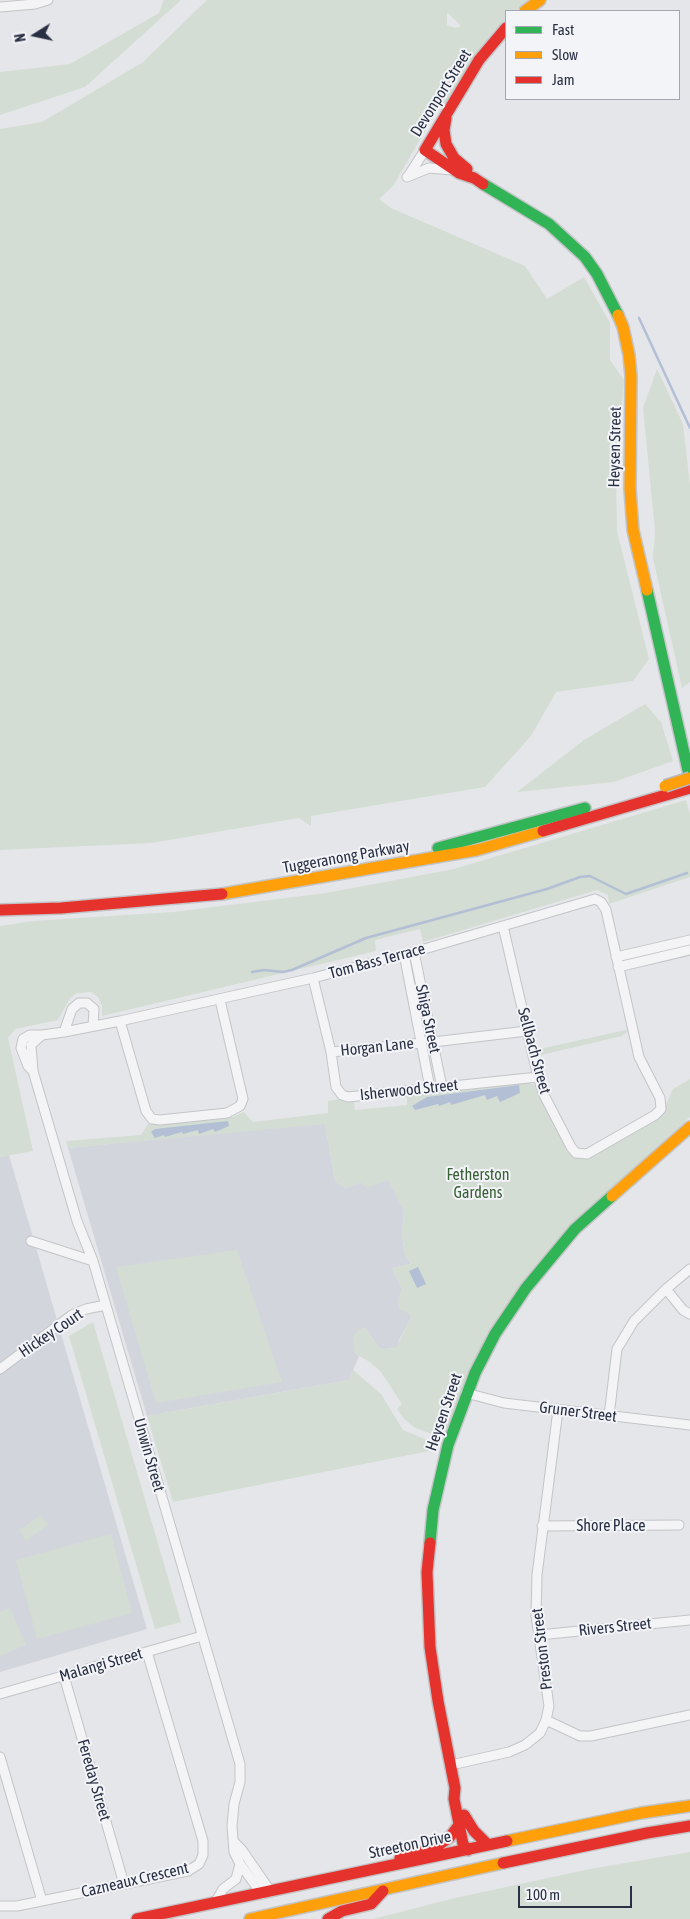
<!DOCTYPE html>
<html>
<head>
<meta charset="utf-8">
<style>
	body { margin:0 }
	#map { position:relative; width:690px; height:1919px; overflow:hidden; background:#e5e6e9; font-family:"Asap Condensed",sans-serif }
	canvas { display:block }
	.legend { position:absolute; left:505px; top:10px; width:175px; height:90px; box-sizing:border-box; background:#f3f4f8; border:1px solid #a3a6b0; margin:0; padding:6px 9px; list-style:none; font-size:15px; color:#2a3044 }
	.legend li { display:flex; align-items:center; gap:10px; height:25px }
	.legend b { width:25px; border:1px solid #a3a6b0 }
	.north { position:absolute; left:10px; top:10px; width:50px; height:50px; -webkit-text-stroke:4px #f3f4f8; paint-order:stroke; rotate:260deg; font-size:14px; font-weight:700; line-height:20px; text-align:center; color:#2a3044 }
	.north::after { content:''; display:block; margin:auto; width:18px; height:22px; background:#2a3044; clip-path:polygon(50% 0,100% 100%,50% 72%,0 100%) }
	.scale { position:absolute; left:518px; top:1886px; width:114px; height:22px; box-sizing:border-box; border:2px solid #2a3044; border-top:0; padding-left:6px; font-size:15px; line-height:18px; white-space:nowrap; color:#2a3044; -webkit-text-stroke:4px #f3f4f8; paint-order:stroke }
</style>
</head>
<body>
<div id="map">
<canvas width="690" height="1919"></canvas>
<ul class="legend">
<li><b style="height:6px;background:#30b455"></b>Fast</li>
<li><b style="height:6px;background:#ff9f0a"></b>Slow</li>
<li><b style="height:6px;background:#e5322d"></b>Jam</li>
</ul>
<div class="north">N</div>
<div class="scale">100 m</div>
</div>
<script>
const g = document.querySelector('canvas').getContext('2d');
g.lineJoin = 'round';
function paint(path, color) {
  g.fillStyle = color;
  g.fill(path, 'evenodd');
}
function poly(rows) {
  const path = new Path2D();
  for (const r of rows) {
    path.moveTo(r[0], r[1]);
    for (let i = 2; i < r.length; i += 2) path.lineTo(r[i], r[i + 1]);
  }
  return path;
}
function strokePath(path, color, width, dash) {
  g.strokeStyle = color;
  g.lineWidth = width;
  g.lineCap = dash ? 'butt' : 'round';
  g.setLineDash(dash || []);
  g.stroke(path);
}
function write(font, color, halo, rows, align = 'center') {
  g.font = font + ' "Asap Condensed",sans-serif';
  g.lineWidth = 4;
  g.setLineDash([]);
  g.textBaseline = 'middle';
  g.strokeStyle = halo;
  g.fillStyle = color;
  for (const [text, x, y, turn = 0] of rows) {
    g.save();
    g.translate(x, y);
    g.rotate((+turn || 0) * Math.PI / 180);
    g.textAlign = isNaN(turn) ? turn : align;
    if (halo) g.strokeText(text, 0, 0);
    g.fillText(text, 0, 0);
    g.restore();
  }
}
const built = poly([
	[325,1123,335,1181,346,1188,361,1182,367,1187,388,1179,404,1211,402,1235,405,1254,411,1264,392,1268,402,1289,398,1301,411,1315,411,1318,399,1340,398,1346,396,1348,383,1349,379,1348,365,1328,354,1351,359,1356,349,1380,147,1416,68,1148],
	[9,1155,147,1629,0,1672,0,1157]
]);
const green = poly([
	[164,0,181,0,85,87,0,115,0,72,70,64,159,13],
	[207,0,528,0,515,11,506,11,506,19,492,33,446,102,435,114,393,186,379,199,391,208,525,266,547,299,584,277,610,323,610,360,624,380,616,472,617,531,649,659,633,681,556,692,531,736,485,787,311,816,311,826,299,818,151,843,0,850,0,129,42,122,143,62],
	[447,13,448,13,461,26,455,28,447,25],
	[657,369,683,424,690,485,690,682,682,688,653,558,655,531,643,408],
	[645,704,661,722,673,761,614,782,517,792,584,740],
	[686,800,690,814,690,877,609,904,608,895,597,890,423,942,420,929,375,940,376,951,102,1016,102,1006,98,997,91,992,77,993,70,998,58,1020,15,1029,8,1038,33,1151,0,1157,0,926,33,921,173,912,326,893,454,869],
	[630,1029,622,1036,537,1056,535,1050],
	[690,1079,690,1117,584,1213,522,1283,496,1323,474,1362,446,1432,442,1436,436,1436,414,1427,404,1419,397,1409,402,1404,381,1372,370,1362,359,1356,354,1351,353,1337,359,1329,365,1328,379,1348,383,1349,396,1348,411,1318,409,1313,399,1309,398,1301,402,1289,392,1268,411,1264,405,1254,402,1235,404,1211,388,1179,367,1188,361,1182,346,1188,335,1181,325,1124,68,1148,66,1141,141,1135,148,1124,233,1117,244,1112,253,1122,328,1113,328,1101,339,1099,344,1102,354,1101,355,1110,407,1105,407,1096,528,1082,536,1086,574,1155,580,1158,590,1156,664,1109,673,1089],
	[237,1250,282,1382,156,1403,116,1267],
	[93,1322,181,1622,155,1629,69,1336],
	[353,1370,381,1394,403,1430,434,1443,429,1451,173,1502,147,1416,349,1380],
	[41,1515,48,1525,26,1541,19,1530],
	[111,1534,132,1613,37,1639,16,1560],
	[10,1608,26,1645,0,1656,0,1612],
	[690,1852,690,1919,373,1919,455,1898,590,1869]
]);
const water = poly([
	[519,1085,520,1093,500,1102,497,1096,487,1100,485,1095,451,1105,450,1102,439,1106,438,1104,415,1110,412,1106,427,1097],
	[228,1121,229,1126,215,1132,213,1129,199,1134,198,1130,183,1134,182,1132,165,1137,164,1135,155,1138,151,1132,155,1129],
	[418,1267,426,1284,417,1288,409,1271]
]);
const stream = poly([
	[639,318,690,428],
	[252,972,264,970,283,972,292,970,366,938,547,889,580,877,590,876,626,894,687,873]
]);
const street = poly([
	[0,7,35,4,48,0],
	[409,175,425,150],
	[407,177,429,168,452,170],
	[414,952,442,1087],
	[404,954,430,1088],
	[616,957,690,940],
	[618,967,690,950],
	[313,978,331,1052,336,1087,342,1095,348,1097,538,1077],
	[120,1021,146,1111,152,1119,160,1120,227,1113,240,1106,243,1099,220,1000],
	[64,1032,72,1009,79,1003,87,1003,94,1009,93,1026],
	[42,1035,31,1045,33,1071,77,1221,93,1261,240,1764,240,1782,234,1804,232,1826,234,1852,240,1864,262,1894],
	[433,1042,527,1031],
	[331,1052,422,1043],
	[33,1071,28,1066,21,1048,23,1039,30,1035,42,1035,64,1032,120,1021,313,978,414,952,595,899,601,902,606,910,639,1057,660,1098,661,1109,655,1115,587,1154,576,1153,571,1147,544,1095,538,1077,503,926],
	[31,1241,93,1261],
	[666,1289,683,1310,690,1314],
	[0,1369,72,1315,86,1309,106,1305],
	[466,1393,504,1403,690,1425],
	[609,1416,617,1349,634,1321,666,1289,690,1269],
	[542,1526,679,1525],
	[539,1635,690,1620],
	[64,1676,124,1884],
	[0,1694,202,1636],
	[546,1720,580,1736,591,1736,690,1715],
	[0,1757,42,1901],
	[451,1765,509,1752,525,1745,540,1733,546,1720,549,1706,536,1616,537,1575,558,1410],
	[234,1842,242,1850,271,1892],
	[215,1903,223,1889,236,1879,240,1864],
	[0,1906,17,1906,188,1871,199,1864,203,1855,203,1841,147,1652]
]);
const fast = poly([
	[483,184,549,224,585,257,597,274,618,315],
	[647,590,690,779],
	[438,848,585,808],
	[430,1543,433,1510,448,1445,475,1373,495,1334,526,1288,575,1229,612,1196]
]);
const slow = poly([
	[525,11,540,0],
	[618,315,623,327,629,355,631,376,630,489,633,530,647,590],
	[222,894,477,850,543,831],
	[612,1196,690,1127],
	[507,1841,641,1813,690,1806],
	[250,1919,503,1863]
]);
const jam = poly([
	[446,118,444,130,446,144,454,158,467,169],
	[483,184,474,178,459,173,425,150,479,60,506,28],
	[543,831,690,788],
	[0,910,61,908,222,894],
	[430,1543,427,1572,430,1647,438,1701,455,1788,454,1799,463,1844,468,1850],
	[464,1815,474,1831,488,1845],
	[400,1858,434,1848,449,1838,459,1825],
	[503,1863,647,1833,690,1826],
	[137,1919,507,1841],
	[328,1919,342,1911,371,1904,383,1891]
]);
const slowBridge = poly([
	[665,786,690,778]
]);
const streetNames = [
	["Devonport Street",441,93,-58],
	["Heysen Street",615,447,-89],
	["Tuggeranong Parkway",346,857,-10],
	["Tom Bass Terrace",377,961,-15],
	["Shiga Street",428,1019,78],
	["Horgan Lane",377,1047,-6],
	["Sellbach Street",534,1051,75],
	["Isherwood Street",409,1090,-6],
	["Hickey Court",51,1333,-34],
	["Heysen Street",444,1412,-71],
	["Gruner Street",578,1412,7],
	["Unwin Street",149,1455,74],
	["Shore Place",611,1526],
	["Rivers Street",615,1627,-6],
	["Preston Street",542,1649,-97],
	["Malangi Street",101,1665,-16],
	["Fereday Street",94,1780,74],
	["Streeton Drive",410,1845,-12],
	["Cazneaux Crescent",135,1880,-13]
];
const parkNames = [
	["Fetherston",478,1175],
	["Gardens",478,1193]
];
paint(built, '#d2d5dc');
paint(green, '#d4ddd4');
paint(water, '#b2bfd5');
strokePath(stream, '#b2bfd5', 2.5);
strokePath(street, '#c3c4c7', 11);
strokePath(fast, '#c3c4c7', 14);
strokePath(slow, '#c3c4c7', 14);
strokePath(jam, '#c3c4c7', 14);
strokePath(street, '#f4f4f6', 9);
strokePath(fast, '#30b455', 11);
strokePath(slow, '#ff9f0a', 11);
strokePath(jam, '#e5322d', 11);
strokePath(slowBridge, '#b7b9be', 14, []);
strokePath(slowBridge, '#ff9f0a', 11);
write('16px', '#2a3044', '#f3f4f8', streetNames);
write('16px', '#396136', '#f3f4f8', parkNames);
</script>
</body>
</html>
